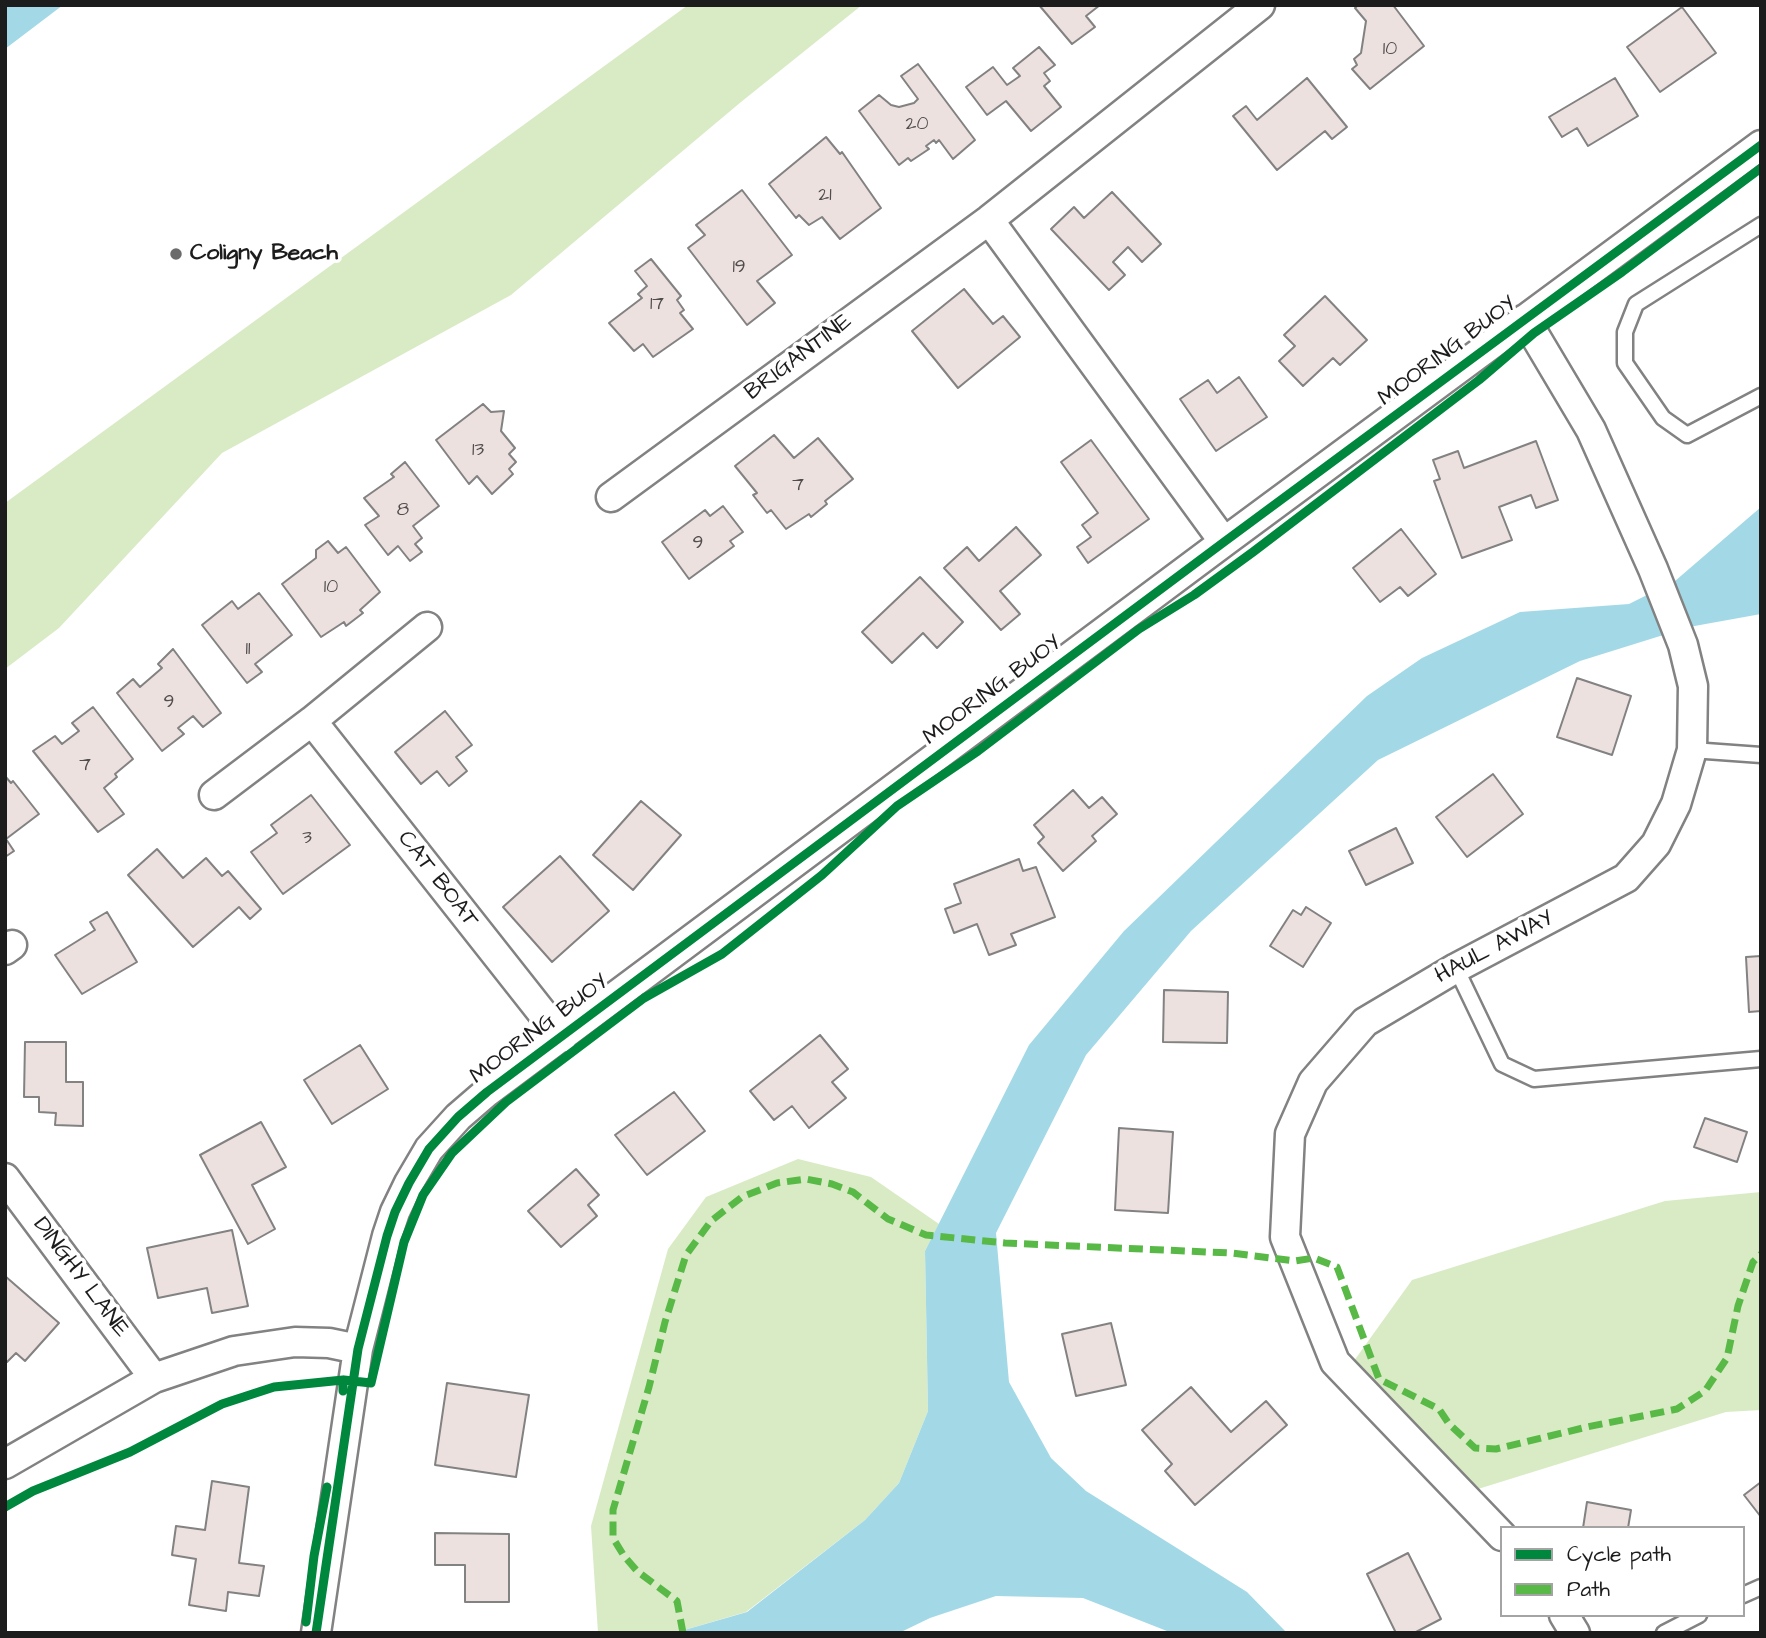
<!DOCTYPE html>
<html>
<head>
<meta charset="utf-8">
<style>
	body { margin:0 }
	#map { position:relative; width:1766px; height:1638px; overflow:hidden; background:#fff; font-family:"Architects Daughter",sans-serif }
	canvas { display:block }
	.frame { position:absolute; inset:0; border:7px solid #1c1c1c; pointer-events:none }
	.legend { position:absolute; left:1500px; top:1526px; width:245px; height:91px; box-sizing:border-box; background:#fff; border:2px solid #a4a4a4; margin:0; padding:9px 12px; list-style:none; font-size:21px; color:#1c1c1c }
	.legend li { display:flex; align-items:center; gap:14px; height:35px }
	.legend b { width:35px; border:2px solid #a4a4a4 }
</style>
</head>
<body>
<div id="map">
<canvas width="1766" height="1638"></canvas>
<div class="frame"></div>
<ul class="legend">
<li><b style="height:9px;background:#00873e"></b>Cycle path</li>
<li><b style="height:9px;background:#58b947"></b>Path</li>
</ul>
</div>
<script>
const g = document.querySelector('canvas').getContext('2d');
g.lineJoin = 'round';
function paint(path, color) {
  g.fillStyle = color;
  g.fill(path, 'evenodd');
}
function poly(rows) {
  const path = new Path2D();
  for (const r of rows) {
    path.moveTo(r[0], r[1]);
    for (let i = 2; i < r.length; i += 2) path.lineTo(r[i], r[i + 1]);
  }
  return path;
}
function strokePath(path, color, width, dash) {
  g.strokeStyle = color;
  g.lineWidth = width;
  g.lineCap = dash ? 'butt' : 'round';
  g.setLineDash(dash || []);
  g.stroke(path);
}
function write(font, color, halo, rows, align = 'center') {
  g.font = font + ' "Architects Daughter",sans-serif';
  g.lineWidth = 7;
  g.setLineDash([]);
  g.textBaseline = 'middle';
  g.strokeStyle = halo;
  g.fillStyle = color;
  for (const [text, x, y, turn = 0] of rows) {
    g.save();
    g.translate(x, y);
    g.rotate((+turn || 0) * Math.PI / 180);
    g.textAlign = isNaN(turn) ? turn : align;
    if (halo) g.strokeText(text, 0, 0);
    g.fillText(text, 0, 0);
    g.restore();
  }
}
const green = poly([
	[688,5,862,5,741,102,511,295,222,453,59,628,5,669,5,503],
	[798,1159,871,1177,939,1224,925,1251,928,1411,899,1483,865,1520,746,1612,674,1633,598,1633,591,1526,668,1249,706,1197],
	[1761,1192,1761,1410,1726,1412,1478,1489,1351,1365,1412,1280,1665,1201]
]);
const water = poly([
	[5,5,63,5,5,49],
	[1761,507,1761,614,1689,627,1580,661,1378,760,1191,931,1086,1055,996,1233,1009,1382,1051,1458,1086,1491,1247,1592,1287,1633,1172,1633,1083,1598,996,1596,930,1618,899,1633,674,1633,747,1612,865,1520,899,1483,928,1411,925,1251,1029,1045,1124,931,1367,696,1422,658,1520,612,1629,604,1675,581]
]);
const building = poly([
	[1039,5,1100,5,1086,16,1095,27,1072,44,1039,5],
	[1358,5,1393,5,1424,46,1370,89,1352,69,1357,65,1354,59,1361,53,1366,21,1355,8,1358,5],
	[1682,7,1716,53,1660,92,1627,47,1682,7],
	[1039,47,1055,65,1044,73,1050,81,1044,86,1061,107,1031,131,1006,101,987,115,966,87,993,67,1007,85,1020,76,1013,68,1039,47],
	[918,64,975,140,953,159,939,140,936,143,934,140,926,146,929,149,911,161,908,158,899,165,859,111,879,95,891,105,899,107,914,103,918,99,901,76,918,64],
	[1307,78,1347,127,1332,139,1325,131,1277,170,1233,116,1246,106,1257,120,1307,78],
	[1615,78,1638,116,1588,146,1577,128,1562,137,1549,117,1615,78],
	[826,137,840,154,842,152,881,208,840,239,822,217,809,225,799,215,796,218,769,184,826,137],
	[742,190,792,255,757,281,775,303,747,325,688,248,705,235,696,225,742,190],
	[1112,192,1161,244,1142,262,1128,247,1113,262,1125,275,1109,290,1051,229,1074,207,1084,218,1112,192],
	[651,259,681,296,677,300,684,310,680,313,693,329,653,357,643,344,634,351,609,323,642,298,638,294,647,286,635,271,651,259],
	[964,289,993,324,1003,316,1020,337,958,388,912,331,964,289],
	[1325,296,1367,340,1340,365,1333,358,1303,386,1279,361,1295,346,1284,335,1325,296],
	[1239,377,1267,417,1216,451,1180,399,1208,380,1217,393,1239,377],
	[483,404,491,412,504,411,501,431,515,448,509,454,516,462,509,469,513,474,492,494,477,476,469,484,436,440,483,404],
	[774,435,794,458,818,438,853,479,825,501,827,504,811,517,809,514,786,529,771,510,767,513,753,495,757,493,735,466,774,435],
	[1091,440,1149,519,1088,563,1077,547,1091,537,1082,525,1098,513,1061,462,1091,440],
	[1536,441,1558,500,1536,508,1531,495,1499,507,1512,540,1462,558,1434,481,1440,479,1433,460,1458,451,1464,468,1536,441],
	[405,462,439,506,413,526,422,538,415,544,422,552,410,561,398,546,388,555,365,525,379,516,364,498,394,477,391,474,405,462],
	[723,506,743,532,730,541,734,546,689,579,662,542,705,510,710,516,723,506],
	[1016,527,1041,555,1000,591,1020,614,1001,630,944,568,967,547,979,561,1016,527],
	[1401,529,1436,574,1408,596,1400,587,1380,602,1353,568,1401,529],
	[328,541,338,553,346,547,380,592,360,610,363,613,346,626,344,622,321,637,282,584,316,558,316,550,328,541],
	[920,577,963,622,937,648,923,633,892,663,862,632,920,577],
	[259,593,292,635,255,664,262,672,247,683,202,625,232,601,238,609,259,593],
	[173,649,221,713,203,727,193,716,178,728,184,734,162,751,117,693,133,679,140,687,162,668,158,664,173,649],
	[1577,678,1631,696,1612,755,1557,737,1577,678],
	[93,707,133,759,115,774,117,777,104,788,124,814,98,832,33,751,55,736,62,744,79,731,72,723,93,707],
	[445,711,472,745,456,757,467,771,449,786,437,771,421,784,395,752,445,711],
	[1493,774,1523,814,1467,857,1436,817,1493,774],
	[5,776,11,783,13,781,39,814,6,839,14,851,5,857,5,776],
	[1073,790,1089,808,1102,797,1117,814,1092,836,1096,841,1063,871,1038,843,1044,837,1034,825,1073,790],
	[311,795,350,845,283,894,251,852,277,833,271,825,311,795],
	[641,801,681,835,633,890,593,855,641,801],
	[1396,828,1413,863,1366,885,1349,851,1396,828],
	[157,849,183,878,206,858,222,876,228,871,261,909,250,919,239,907,193,947,128,875,157,849],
	[560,856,609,911,552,962,503,907,560,856],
	[1019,859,1023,871,1036,867,1055,917,1011,934,1016,945,989,955,977,924,954,933,945,909,961,903,954,884,1019,859],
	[1306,907,1331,923,1303,967,1270,946,1293,910,1301,915,1306,907],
	[107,912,137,962,82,994,55,955,95,930,90,922,107,912],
	[1761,956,1761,1011,1749,1012,1746,957,1761,956],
	[1164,990,1228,992,1227,1043,1163,1042,1164,990],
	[820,1035,848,1069,832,1082,846,1098,809,1128,792,1106,774,1120,750,1091,820,1035],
	[25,1042,66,1042,66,1082,83,1082,83,1126,55,1125,56,1113,39,1112,39,1097,24,1097,25,1042],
	[360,1045,388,1089,332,1124,304,1080,360,1045],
	[674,1092,705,1131,647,1175,615,1135,674,1092],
	[1705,1118,1747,1132,1737,1162,1694,1147,1705,1118],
	[261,1122,286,1167,252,1185,275,1229,248,1244,200,1155,261,1122],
	[1119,1128,1173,1132,1168,1213,1115,1210,1119,1128],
	[576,1169,599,1195,588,1205,597,1216,561,1247,528,1211,576,1169],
	[232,1230,248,1306,212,1313,207,1288,158,1298,147,1248,232,1230],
	[5,1276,59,1323,25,1361,16,1353,7,1362,5,1361,5,1276],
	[1111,1323,1126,1385,1076,1396,1062,1334,1111,1323],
	[447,1383,529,1395,516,1477,435,1465,447,1383],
	[1191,1387,1231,1432,1266,1401,1287,1425,1195,1505,1165,1471,1172,1464,1142,1430,1191,1387],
	[212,1481,249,1487,239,1563,264,1566,259,1596,228,1592,226,1611,189,1605,196,1559,172,1555,176,1526,205,1530,212,1481],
	[1761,1482,1761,1517,1744,1495,1761,1482],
	[1587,1502,1631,1510,1628,1528,1583,1528,1587,1502],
	[435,1533,509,1534,509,1602,465,1602,465,1565,435,1565,435,1533],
	[1408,1553,1441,1619,1414,1633,1396,1633,1367,1574,1408,1553]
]);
const service = poly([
	[1761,225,1636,304,1625,332,1625,363,1663,418,1687,435,1761,396],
	[1692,750,1761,755],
	[1456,968,1502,1064,1534,1079,1761,1059],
	[1743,1595,1761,1587],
	[1664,1633,1699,1615]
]);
const minor = poly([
	[989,220,1224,542],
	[611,497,989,220,1260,5],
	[312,721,562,1038],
	[214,795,312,721,427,627],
	[5,950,12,945],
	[5,1178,154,1378],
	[5,1464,154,1378,234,1351,295,1342,329,1343,358,1349],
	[1502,1536,1335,1362,1285,1237,1290,1134,1313,1082,1365,1022,1456,968,1626,878,1656,844,1676,804,1692,750,1693,686,1683,645,1653,569,1591,430,1525,319],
	[1564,1615,1575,1633],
	[316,1633,358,1349,387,1236,395,1212,409,1183,429,1149,458,1117,487,1092,1224,542,1761,145]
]);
const quiet = poly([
	[683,1633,677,1601,637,1571,624,1556,613,1538,613,1510,649,1387,665,1322,686,1255,711,1221,742,1197,777,1183,806,1179,832,1184,853,1192,888,1219,926,1235,1005,1243,1231,1253,1295,1261,1314,1258,1337,1267,1379,1379,1439,1409,1449,1424,1475,1448,1496,1449,1587,1427,1677,1409,1705,1391,1727,1358,1738,1306,1753,1262,1761,1254]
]);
const cycleway = poly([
	[344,1380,371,1383,404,1242,423,1195,452,1153,506,1102,644,998,722,954,822,875,897,806,978,751,1139,629,1194,595,1253,552,1479,380,1534,333,1622,272,1761,168],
	[5,1507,33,1491,130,1452,222,1404,274,1387,343,1380,343,1391],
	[306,1622,314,1556,327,1487],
	[316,1633,358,1349,387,1236,395,1212,409,1183,429,1149,458,1117,487,1092,1224,542,1761,145]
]);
const markers = [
	[176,254,7,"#6b6b6b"]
];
const numberNames = [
	["10",1390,50],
	["20",917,125],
	["21",825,196],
	["19",739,268],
	["17",657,305],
	["13",478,451],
	["7",798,486],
	["8",403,511],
	["9",698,544],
	["10",331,588],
	["11",248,650],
	["9",169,703],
	["7",85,766],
	["3",307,839]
];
const poiNames = [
	["Coligny Beach",190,254]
];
const streetNames = [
	["MOORING BUOY",1448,352,-37],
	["BRIGANTINE",799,358,-37],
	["MOORING BUOY",993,691,-37],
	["CAT BOAT",437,880,52],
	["HAUL AWAY",1495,948,-28],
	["MOORING BUOY",540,1030,-37],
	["DINGHY LANE",80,1278,53]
];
paint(green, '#d9ebc5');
paint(water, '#a3d9e6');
paint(building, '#ede1e0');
strokePath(building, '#828282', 2);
strokePath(service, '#828282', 19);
strokePath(minor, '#828282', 33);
strokePath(service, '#fff', 14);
strokePath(minor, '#fff', 28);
strokePath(quiet, '#58b947', 7, [14, 7]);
strokePath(cycleway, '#00873e', 9);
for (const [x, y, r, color] of markers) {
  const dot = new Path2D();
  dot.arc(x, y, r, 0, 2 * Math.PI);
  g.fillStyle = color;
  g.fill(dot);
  strokePath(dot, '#fff', 2.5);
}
write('19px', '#504d4d', null, numberNames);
write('bold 23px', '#1c1c1c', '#fff', poiNames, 'left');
write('23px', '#1c1c1c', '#fff', streetNames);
</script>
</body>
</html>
